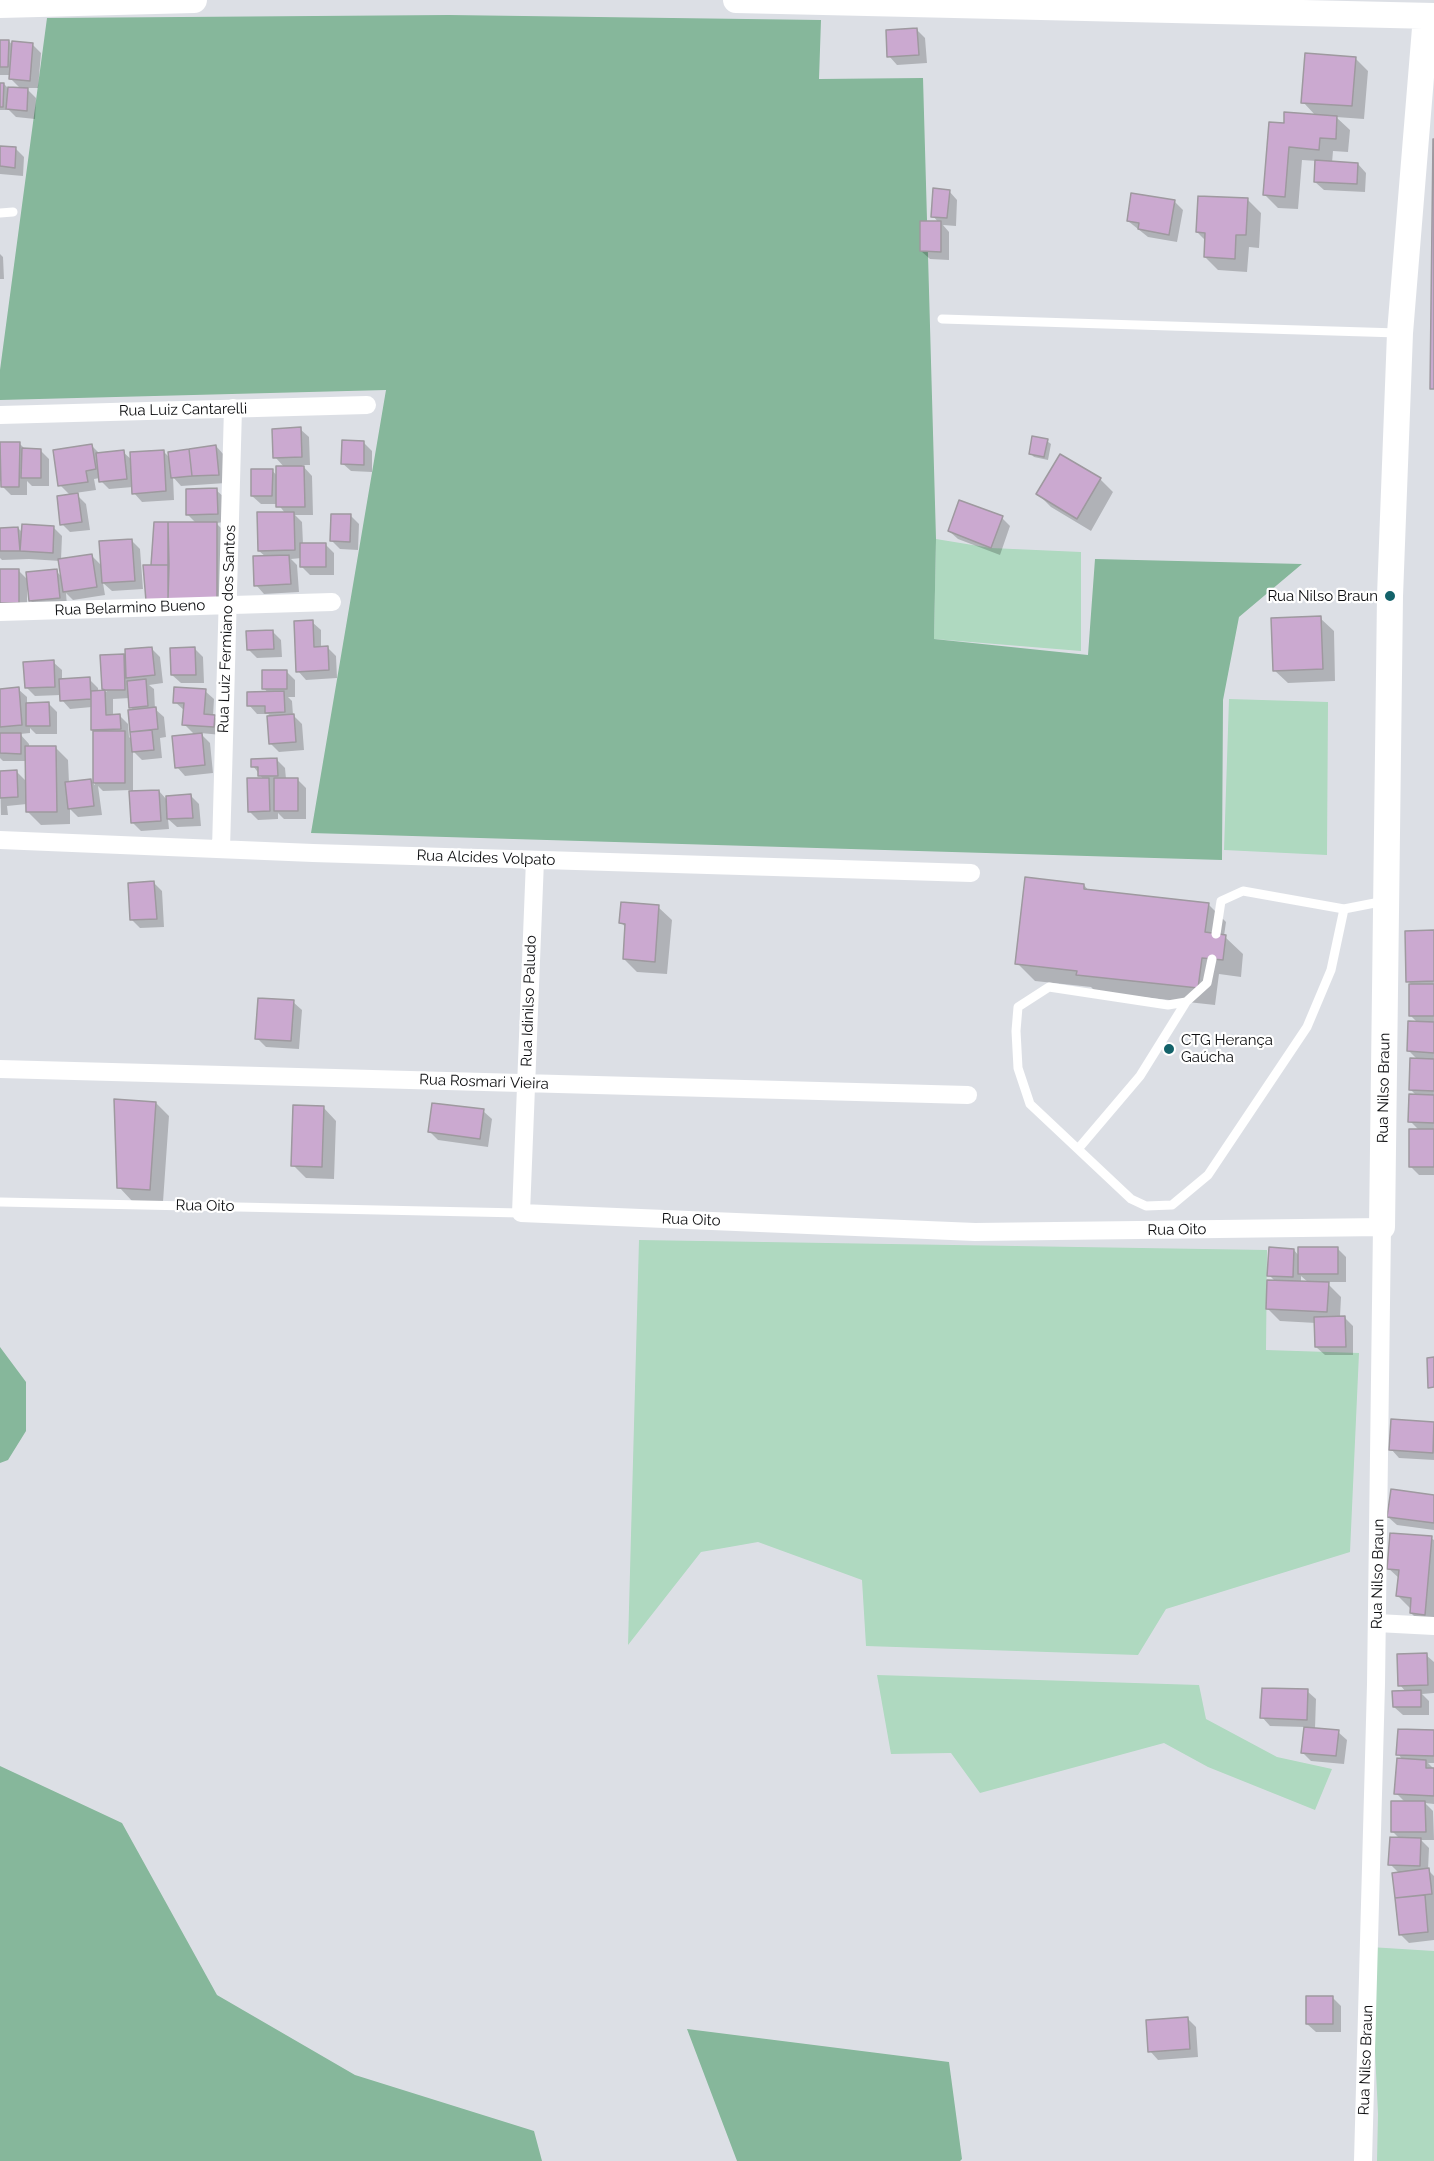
<!DOCTYPE html>
<html>
<head>
<meta charset="utf-8">
<style>
	body { margin:0 }
	canvas { display:block; background:#dcdfe5 }
</style>
</head>
<body>
<canvas width="1434" height="2161"></canvas>
<script>
const g = document.querySelector('canvas').getContext('2d');
g.lineJoin = 'round';
function paint(path, color) {
  g.fillStyle = color;
  g.fill(path, 'evenodd');
}
function poly(rows) {
  const path = new Path2D();
  for (const r of rows) {
    path.moveTo(r[0], r[1]);
    for (let i = 2; i < r.length; i += 2) path.lineTo(r[i], r[i + 1]);
  }
  return path;
}
function strokePath(path, color, width, dash) {
  g.strokeStyle = color;
  g.lineWidth = width;
  g.lineCap = dash ? 'butt' : 'round';
  g.setLineDash(dash || []);
  g.stroke(path);
}
function write(font, color, halo, rows, align = 'center') {
  g.font = font + ' Raleway,sans-serif';
  g.lineWidth = 4.5;
  g.setLineDash([]);
  g.textBaseline = 'middle';
  g.strokeStyle = halo;
  g.fillStyle = color;
  for (const [text, x, y, turn = 0] of rows) {
    g.save();
    g.translate(x, y);
    g.rotate((+turn || 0) * Math.PI / 180);
    g.textAlign = isNaN(turn) ? turn : align;
    if (halo) g.strokeText(text, 0, 0);
    g.fillText(text, 0, 0);
    g.restore();
  }
}
const green = poly([
	[936,539,991,548,1081,552,1081,651,934,639],
	[1229,699,1328,702,1327,855,1224,850],
	[639,1240,1267,1250,1266,1350,1359,1353,1350,1552,1166,1609,1138,1655,866,1646,862,1580,758,1542,701,1552,628,1645],
	[877,1675,1199,1685,1206,1719,1277,1757,1332,1769,1315,1810,1208,1767,1164,1743,980,1793,951,1753,891,1754],
	[1370,1947,1434,1951,1434,2161,1377,2161,1378,2114]
]);
const forest = poly([
	[449,15,821,20,819,79,923,78,936,539,934,639,1088,655,1095,559,1302,564,1239,617,1223,700,1222,860,311,833,386,390,0,400,0,370,47,18],
	[0,1347,26,1382,26,1431,8,1460,0,1463],
	[0,1766,122,1823,217,1995,355,2075,534,2131,542,2161,0,2161],
	[687,2029,949,2062,962,2159,960,2161,737,2161]
]);
const shadow = poly([
	[917,30,925,38,927,63,897,65,889,56],
	[0,41,9,41,13,46,32,44,41,53,38,88,26,88,36,98,35,119,16,117,6,107,6,110,0,110,0,84,4,84,10,90,21,89,11,79,11,75,0,75],
	[1355,58,1368,71,1364,119,1336,117,1350,130,1348,152,1333,151,1332,163,1358,164,1366,173,1365,192,1324,190,1315,182,1317,161,1302,160,1298,209,1278,208,1265,195,1285,125,1316,116,1303,102],
	[0,147,16,149,24,157,23,176,0,174],
	[949,191,957,200,956,226,943,225,949,232,949,260,930,259,921,251,939,223,933,216],
	[1248,200,1261,213,1259,248,1249,247,1247,272,1218,270,1205,257,1206,241,1197,232],
	[1174,201,1183,210,1177,242,1148,237,1128,221],
	[0,254,3,257,4,279,0,279],
	[300,429,309,437,310,465,302,465,312,476,313,515,295,515,302,522,303,544,325,544,334,553,334,575,310,575,302,567,302,558,291,559,297,565,299,592,264,594,256,585,266,557,259,551,285,513,278,504,261,504,252,496,272,470,277,476,285,468,275,457],
	[1047,441,1051,444,1048,460,1034,457,1030,453],
	[364,443,372,451,372,472,351,471,342,463],
	[0,444,20,444,26,450,40,450,49,459,49,486,32,486,27,481,27,495,11,495,3,487,3,481,0,481],
	[92,446,100,454,123,452,132,460,163,451,171,459,216,446,224,455,226,483,181,486,173,477,174,500,142,502,134,493,133,487,109,489,101,481,100,478,94,479,96,490,75,493,86,504,90,530,70,532,62,524,71,496,60,485],
	[1060,456,1100,479,1113,492,1091,531,1051,507,1038,494],
	[216,490,225,498,225,522,216,523,229,536,229,612,153,566,196,523,188,515],
	[351,516,359,524,358,550,340,549,331,540],
	[1002,518,1010,526,1000,555,958,539,949,531],
	[18,528,23,533,54,528,62,536,61,560,92,556,102,566,132,541,140,549,143,589,112,591,103,583,105,595,73,600,66,593,67,606,39,609,30,600,29,589,27,589,27,611,6,611,0,571,18,570,28,580,56,571,62,577,60,561,29,559,2,560,0,558,0,529],
	[1320,618,1334,631,1335,681,1288,683,1274,670],
	[312,622,321,630,321,648,327,647,336,656,337,678,306,680,298,671],
	[272,631,281,640,282,657,257,658,248,649],
	[151,648,160,657,163,683,149,685,154,689,155,709,164,717,166,737,160,738,162,758,142,760,133,751,133,793,159,791,167,800,191,796,199,804,201,826,177,827,168,819,169,829,141,831,132,822,131,790,103,791,98,786,102,815,78,817,70,809,70,824,41,825,27,811,27,804,7,806,8,815,1,815,0,773,16,771,27,782,27,761,3,761,0,758,0,691,18,689,27,697,27,704,49,704,57,712,57,734,36,734,30,728,30,733,20,734,29,744,29,748,55,747,68,760,69,783,90,781,95,785,92,707,70,709,62,700,61,695,35,696,26,687,53,662,62,670,62,681,89,679,98,688,98,692,107,692,103,688,102,656,125,655,126,651],
	[130,698,131,707,134,711,130,712,132,740,129,737,128,724,120,716,113,716,113,699],
	[195,649,203,657,204,683,181,683,172,675],
	[286,671,295,680,295,697,288,697,292,701,293,715,302,724,304,750,279,752,270,743,272,717,268,714,257,714,249,705,268,693,264,688],
	[205,691,214,699,213,716,223,725,222,735,200,733,210,743,213,773,185,776,177,767,195,735,184,724,185,711,175,702],
	[277,760,285,768,286,779,297,779,306,788,306,819,284,819,278,813,278,819,258,820,249,811,264,780,253,766],
	[153,882,162,891,164,927,140,928,132,920],
	[1084,885,1089,891,1208,904,1226,922,1224,936,1243,954,1241,977,1219,974,1215,1005,1096,992,1091,987,1035,981,1017,963],
	[658,907,672,920,667,974,637,972,624,959,627,928,621,923],
	[1434,931,1434,1175,1419,1175,1411,1167,1419,1130,1410,1121,1417,1096,1410,1089,1418,1060,1409,1051,1417,1022,1411,1016,1411,984,1408,981],
	[293,1002,302,1010,299,1049,266,1047,257,1038],
	[156,1103,169,1116,163,1202,132,1201,119,1187],
	[323,1107,336,1121,334,1179,306,1178,293,1165],
	[483,1111,492,1119,488,1147,438,1140,430,1132],
	[1338,1249,1346,1257,1346,1282,1326,1282,1341,1297,1340,1317,1344,1317,1353,1326,1353,1355,1325,1355,1316,1347,1316,1323,1280,1321,1267,1308,1276,1282,1269,1275,1294,1250,1299,1256],
	[1301,1276,1309,1283,1301,1283],
	[1392,1421,1434,1423,1434,1460,1399,1458,1391,1449],
	[1434,1496,1434,1530,1397,1525,1388,1517],
	[1431,1538,1434,1540,1434,1627,1424,1626,1411,1613,1411,1609,1398,1596,1400,1579,1388,1568],
	[1426,1655,1434,1662,1434,1693,1422,1694,1429,1701,1429,1715,1403,1715,1394,1707,1406,1692,1400,1685],
	[1307,1691,1316,1699,1315,1729,1338,1732,1347,1740,1344,1764,1311,1761,1302,1752,1305,1727,1270,1726,1262,1717],
	[1434,1731,1434,1763,1428,1763,1434,1769,1434,1804,1425,1803,1433,1811,1434,1840,1421,1840,1429,1848,1428,1870,1434,1876,1434,1940,1409,1943,1400,1934,1394,1874,1399,1873,1390,1864,1400,1839,1392,1831,1406,1803,1396,1793,1403,1760,1398,1754],
	[1332,1997,1341,2006,1341,2032,1316,2032,1307,2024],
	[1188,2019,1196,2027,1198,2057,1158,2060,1150,2051]
]);
const building = poly([
	[917,28,919,55,887,57,886,30,917,28],
	[0,40,9,40,8,67,0,67,0,40],
	[12,41,33,43,30,81,9,79,12,41],
	[1305,53,1356,57,1352,106,1301,103,1305,53],
	[0,83,4,83,3,107,0,107,0,83],
	[8,87,28,88,27,111,6,109,8,87],
	[1284,112,1337,116,1336,139,1320,138,1319,150,1289,147,1285,197,1263,195,1269,122,1284,123,1284,112],
	[1433,139,1434,139,1434,389,1430,389,1433,139],
	[0,146,16,147,15,168,0,166,0,146],
	[1315,160,1358,163,1357,184,1314,182,1315,160],
	[933,188,950,190,947,218,931,217,933,188],
	[1131,193,1175,200,1169,235,1138,229,1139,223,1127,221,1131,193],
	[1198,196,1248,198,1246,235,1236,235,1235,259,1204,257,1205,233,1196,232,1198,196],
	[920,221,941,221,941,252,920,251,920,221],
	[301,427,302,457,273,458,272,429,301,427],
	[1032,436,1048,439,1044,457,1029,454,1032,436],
	[342,440,364,441,364,465,341,464,342,440],
	[0,442,20,442,19,487,1,487,0,442],
	[92,444,96,469,86,471,88,482,58,486,53,450,92,444],
	[216,445,219,475,192,476,189,449,216,445],
	[22,448,41,449,41,478,21,478,22,448],
	[189,449,192,476,171,478,168,452,189,449],
	[124,450,127,479,99,482,96,453,124,450],
	[164,450,166,491,132,494,130,452,164,450],
	[1060,454,1101,478,1077,519,1036,494,1060,454],
	[276,466,304,466,305,507,276,507,276,466],
	[251,469,273,469,272,496,251,496,251,469],
	[217,488,218,514,186,515,186,489,217,488],
	[78,493,82,522,60,525,57,496,78,493],
	[959,500,1003,516,991,548,948,531,959,500],
	[257,512,294,512,295,550,258,551,257,512],
	[331,514,351,514,350,542,330,541,331,514],
	[154,522,168,522,169,565,151,565,154,522],
	[168,522,217,522,217,599,168,600,168,522],
	[22,524,54,526,53,553,20,551,22,524],
	[18,527,20,551,0,551,0,528,18,527],
	[132,539,135,581,102,583,99,541,132,539],
	[300,543,326,543,326,567,300,567,300,543],
	[92,554,97,587,63,592,58,559,92,554],
	[289,555,291,584,254,586,253,556,289,555],
	[143,565,169,565,168,600,146,601,143,565],
	[0,569,19,569,19,603,0,603,0,569],
	[57,569,60,598,29,601,26,572,57,569],
	[1321,616,1323,669,1273,671,1271,618,1321,616],
	[313,620,314,647,328,646,329,670,296,672,294,621,313,620],
	[273,630,274,649,247,650,246,631,273,630],
	[152,647,155,675,126,678,125,649,152,647],
	[195,647,196,675,171,675,170,648,195,647],
	[124,654,125,690,105,690,102,689,100,655,124,654],
	[54,660,55,687,25,688,23,662,54,660],
	[262,670,287,670,287,689,262,689,262,670],
	[90,677,91,699,60,701,59,679,90,677],
	[146,679,148,706,129,708,127,681,146,679],
	[19,687,22,725,0,727,0,689,19,687],
	[174,687,206,689,204,714,215,715,214,727,182,725,184,703,173,703,174,687],
	[105,690,106,715,120,714,121,729,91,730,91,691,105,690],
	[284,691,285,712,265,713,265,706,247,706,247,692,284,691],
	[49,702,50,726,26,726,26,703,49,702],
	[156,707,158,729,130,732,128,710,156,707],
	[294,714,296,742,269,744,267,716,294,714],
	[152,730,154,750,132,752,130,732,152,730],
	[93,731,125,731,125,783,93,783,93,731],
	[0,733,21,733,21,754,0,753,0,733],
	[202,733,205,765,175,768,172,736,202,733],
	[25,746,56,746,57,812,26,812,25,746],
	[277,758,278,776,258,776,258,767,251,767,251,759,277,758],
	[17,770,18,797,0,798,0,771,17,770],
	[247,778,269,778,270,811,248,812,247,778],
	[274,778,298,778,298,811,274,811,274,778],
	[91,779,94,806,68,809,65,782,91,779],
	[159,790,161,821,131,823,129,791,159,790],
	[191,794,193,818,167,819,166,796,191,794],
	[1025,877,1084,884,1084,889,1209,903,1205,932,1226,935,1223,960,1202,958,1198,988,1076,975,1077,971,1015,964,1025,877],
	[154,881,157,919,130,920,128,883,154,881],
	[621,902,659,905,655,962,623,959,625,924,619,923,621,902],
	[1434,930,1434,981,1406,982,1405,931,1434,930],
	[1409,984,1434,984,1434,1016,1409,1016,1409,984],
	[258,998,294,1000,291,1041,255,1039,258,998],
	[1408,1021,1434,1022,1434,1053,1407,1051,1408,1021],
	[1410,1058,1434,1059,1434,1091,1409,1090,1410,1058],
	[1409,1094,1434,1095,1434,1123,1408,1122,1409,1094],
	[114,1099,156,1102,150,1190,117,1188,114,1099],
	[432,1103,484,1109,480,1139,428,1132,432,1103],
	[293,1105,324,1106,322,1167,291,1166,293,1105],
	[1409,1129,1434,1129,1434,1167,1409,1167,1409,1129],
	[1269,1247,1294,1249,1293,1277,1267,1276,1269,1247],
	[1298,1247,1338,1247,1338,1274,1298,1274,1298,1247],
	[1267,1280,1329,1282,1327,1312,1266,1309,1267,1280],
	[1345,1316,1346,1347,1315,1347,1314,1317,1345,1316],
	[1434,1357,1434,1387,1428,1388,1427,1358,1434,1357],
	[1391,1419,1434,1422,1433,1453,1389,1450,1391,1419],
	[1391,1489,1434,1495,1434,1523,1387,1517,1391,1489],
	[1390,1533,1432,1536,1425,1615,1410,1613,1411,1598,1396,1596,1399,1570,1387,1569,1390,1533],
	[1427,1653,1428,1685,1398,1686,1397,1654,1427,1653],
	[1262,1688,1308,1689,1307,1720,1260,1718,1262,1688],
	[1421,1690,1421,1707,1393,1707,1392,1691,1421,1690],
	[1304,1727,1339,1730,1336,1756,1301,1753,1304,1727],
	[1398,1729,1434,1730,1434,1756,1396,1755,1398,1729],
	[1397,1758,1426,1760,1426,1768,1434,1768,1434,1796,1394,1794,1397,1758],
	[1391,1801,1425,1801,1426,1832,1391,1832,1391,1801],
	[1390,1837,1421,1838,1420,1866,1388,1865,1390,1837],
	[1429,1868,1432,1894,1395,1898,1392,1873,1429,1868],
	[1425,1895,1428,1932,1399,1935,1395,1898,1425,1895],
	[1306,1996,1333,1996,1333,2024,1306,2024,1306,1996],
	[1188,2017,1190,2049,1148,2052,1146,2020,1188,2017]
]);
const lane = poly([
	[0,213,13,212],
	[942,319,1398,333],
	[1216,934,1221,901,1243,891,1344,909,1385,901],
	[1212,959,1207,983,1186,1002,1168,1005,1049,987,1018,1007,1016,1031,1018,1068,1030,1104,1131,1199,1146,1206,1172,1205,1208,1175,1307,1027,1331,970,1344,909],
	[1078,1149,1140,1076,1186,1002],
	[0,1202,521,1213]
]);
const street = poly([
	[0,415,367,405],
	[0,612,332,602],
	[0,840,313,853,971,873],
	[221,849,233,408],
	[535,860,521,1213,975,1232,1382,1227,1376,1684,1363,2161],
	[0,1069,968,1095],
	[1377,1623,1434,1626]
]);
const secondary = poly([
	[736,0,1434,16],
	[0,5,194,0],
	[1382,1227,1390,596,1400,333,1426,16]
]);
const markers = [
	[1390,596,6,"#13626a"],
	[1169,1049,6,"#13626a"]
];
const streetNames = [
	["Rua Luiz Cantarelli",183,410,-1],
	["Rua Belarmino Bueno",130,608,-2],
	["Rua Luiz Fermiano dos Santos",227,629,-88],
	["Rua Alcides Volpato",486,858,2],
	["Rua Idinilso Paludo",529,1001,-88],
	["Rua Rosmari Vieira",484,1082,2],
	["Rua Nilso Braun",1384,1088,-89],
	["Rua Oito",205,1206,1],
	["Rua Oito",691,1220,2],
	["Rua Oito",1177,1230,-1],
	["Rua Nilso Braun",1378,1574,-89],
	["Rua Nilso Braun",1366,2060,-88]
];
const poiNames = [
	["Rua Nilso Braun",1378,596],
	["CTG Herança",1181,1040,"left"],
	["Gaúcha",1181,1057,"left"]
];
paint(green, '#afd9c0');
paint(forest, '#86b79b');
paint(shadow, '#0003');
paint(building, '#cba9d0');
strokePath(building, '#9e999f', 1.5);
strokePath(lane, '#fff', 9);
strokePath(street, '#fff', 18);
strokePath(secondary, '#fff', 26);
for (const [x, y, r, color] of markers) {
  const dot = new Path2D();
  dot.arc(x, y, r, 0, 2 * Math.PI);
  g.fillStyle = color;
  g.fill(dot);
  strokePath(dot, '#fff', 2);
}
write('15px', '#0d0e10', '#fff', streetNames);
write('15px', '#0d0e10', '#fff', poiNames, 'right');
</script>
</body>
</html>
